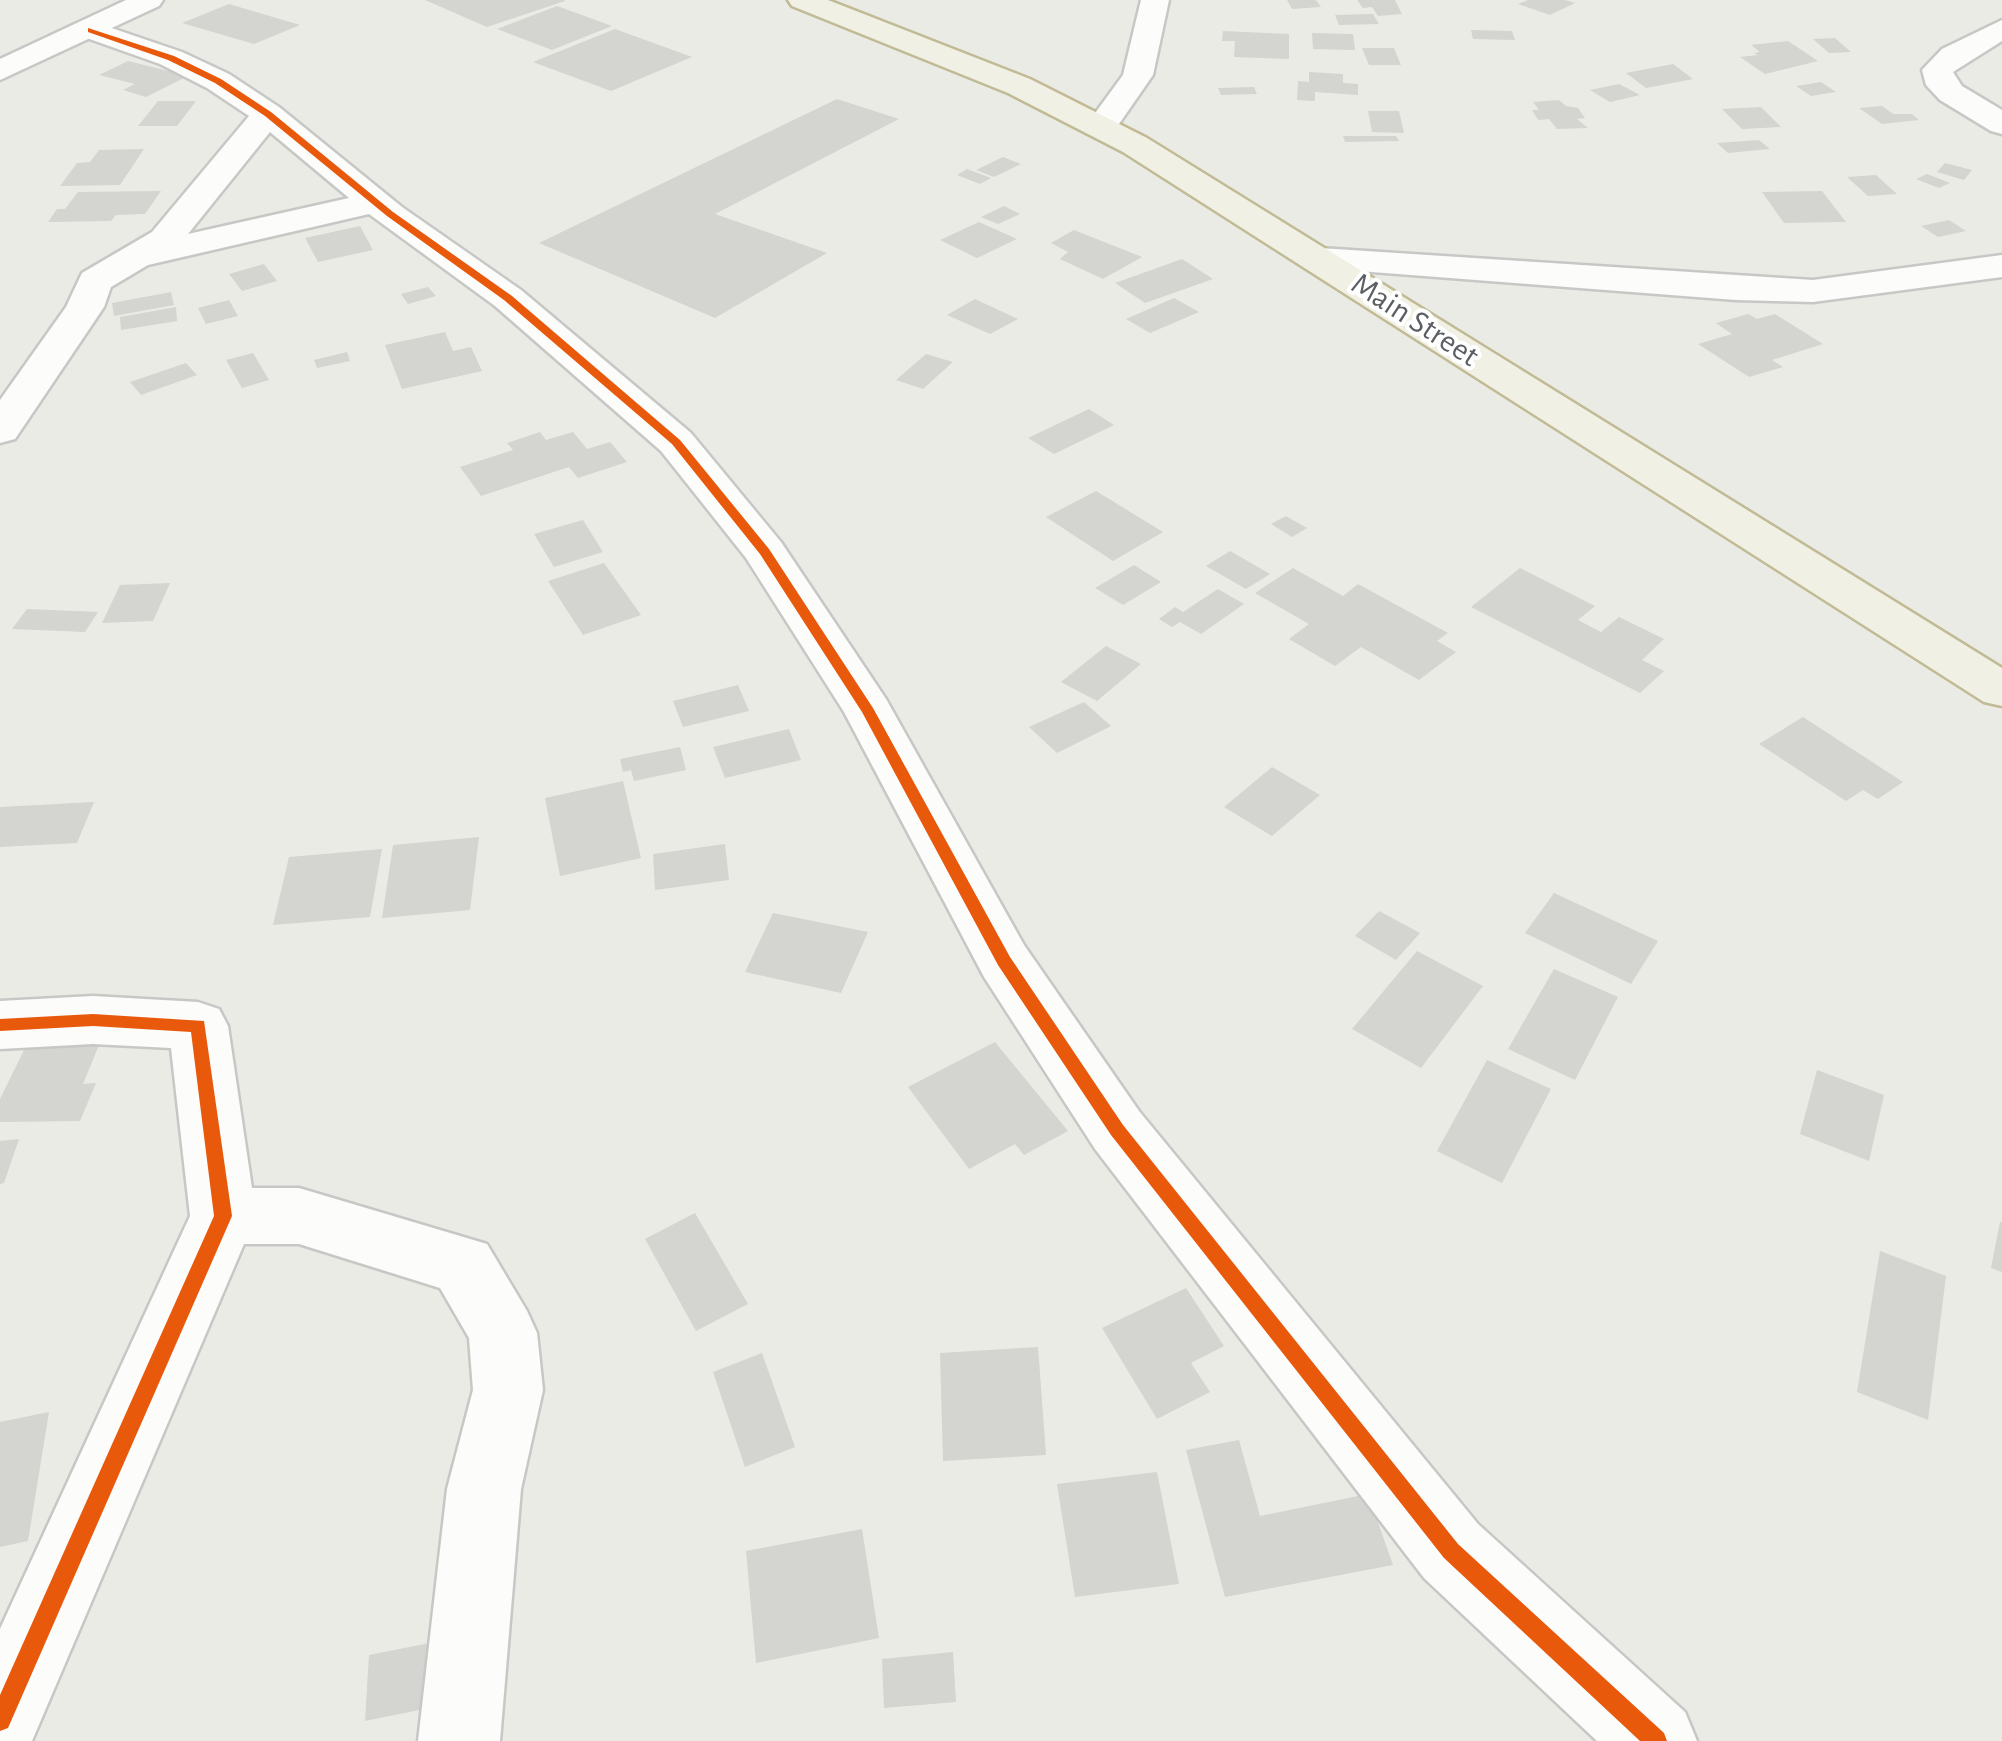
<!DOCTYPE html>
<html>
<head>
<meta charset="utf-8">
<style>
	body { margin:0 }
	canvas { display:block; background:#ebebe5 }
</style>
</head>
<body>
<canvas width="2002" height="1741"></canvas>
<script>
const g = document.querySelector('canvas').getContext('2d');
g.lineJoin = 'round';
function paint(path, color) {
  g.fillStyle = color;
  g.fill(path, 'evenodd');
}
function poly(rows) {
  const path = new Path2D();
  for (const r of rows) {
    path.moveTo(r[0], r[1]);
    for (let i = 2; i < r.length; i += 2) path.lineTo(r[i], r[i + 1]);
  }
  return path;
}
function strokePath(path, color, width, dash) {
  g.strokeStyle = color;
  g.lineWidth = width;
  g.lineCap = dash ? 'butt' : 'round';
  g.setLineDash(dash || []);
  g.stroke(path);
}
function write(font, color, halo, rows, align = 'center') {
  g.font = font + ' "Alegreya Sans",sans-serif';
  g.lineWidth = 8;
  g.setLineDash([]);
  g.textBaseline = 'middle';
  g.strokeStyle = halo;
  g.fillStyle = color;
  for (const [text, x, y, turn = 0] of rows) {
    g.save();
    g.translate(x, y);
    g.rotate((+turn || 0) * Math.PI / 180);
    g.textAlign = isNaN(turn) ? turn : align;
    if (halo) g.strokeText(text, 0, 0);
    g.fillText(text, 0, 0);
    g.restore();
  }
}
const building = poly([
	[425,0,564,0,565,1,487,27],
	[1287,0,1316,0,1321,7,1292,9],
	[1357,0,1395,0,1402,14,1378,16,1372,7,1363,8],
	[1528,0,1565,0,1575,3,1550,15,1518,4],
	[229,4,300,25,254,44,182,23],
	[557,6,612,26,552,50,497,29],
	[1373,14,1379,24,1339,25,1335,15],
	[615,29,692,57,611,91,533,62],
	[1471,30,1512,31,1515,40,1473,39],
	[1223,31,1289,34,1289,59,1234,57,1235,41,1222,41],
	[1312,33,1353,34,1355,50,1313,49],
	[1835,38,1851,52,1829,53,1813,39],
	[1788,41,1818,61,1765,74,1740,57,1758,55,1754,53,1760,52,1751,45],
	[1362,48,1394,48,1401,65,1369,65],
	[128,61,188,76,146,97,123,90,135,84,99,75],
	[1673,64,1693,79,1646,88,1626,73],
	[1309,72,1343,74,1343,83,1358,84,1358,95,1315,92,1315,101,1297,100,1298,81,1309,82],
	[1821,82,1836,92,1811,96,1796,86],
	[1619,84,1640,95,1610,102,1590,90],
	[1254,87,1257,94,1221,95,1218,88],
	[837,99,899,119,715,214,827,253,715,318,539,243],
	[1559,100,1566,106,1578,108,1585,118,1577,119,1588,128,1557,129,1549,119,1538,120,1532,110,1539,110,1533,102],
	[158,101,196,101,177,126,138,126],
	[1882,106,1893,114,1912,114,1919,120,1882,124,1859,108],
	[1761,107,1781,127,1742,129,1722,109],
	[1368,111,1399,111,1404,133,1372,132],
	[1343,136,1396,136,1399,141,1345,142],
	[1759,140,1770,149,1728,153,1717,143],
	[144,149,120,185,60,186,77,163,90,162,99,150],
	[1003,157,1021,164,994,177,976,170],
	[1945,163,1972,170,1964,180,1937,172],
	[967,169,991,178,980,184,957,175],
	[1927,174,1950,183,1939,188,1916,179],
	[1876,175,1897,194,1868,196,1847,177],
	[161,191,145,214,116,215,111,221,48,222,57,209,65,209,78,192],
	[1822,191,1846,222,1784,223,1762,192],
	[1004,206,1020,214,998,224,981,217],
	[1949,220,1966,231,1938,237,1921,226],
	[979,222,1017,239,977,258,940,240],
	[360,226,373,250,318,262,305,238],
	[1074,230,1142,257,1103,279,1060,259,1068,252,1051,243],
	[1182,259,1213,279,1145,303,1115,283],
	[264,264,277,281,242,291,229,274],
	[428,287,436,296,408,304,401,294],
	[171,292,174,305,114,316,112,303],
	[1174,298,1199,312,1150,333,1126,319],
	[975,299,1018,319,990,334,947,315],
	[229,300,238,316,206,324,198,308],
	[176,307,177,321,121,330,120,317],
	[1748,314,1757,319,1775,314,1823,344,1772,360,1783,367,1749,377,1698,344,1732,334,1716,323],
	[445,332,453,351,471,347,482,371,402,389,385,345],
	[347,352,350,361,317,368,314,360],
	[253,353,269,380,242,388,226,360],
	[926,354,953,362,923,389,896,380],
	[186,363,197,375,141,395,130,382],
	[1089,409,1114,425,1054,454,1028,438],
	[540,432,546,440,573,432,587,449,610,442,627,462,578,478,569,467,481,496,460,467,513,450,507,443],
	[1096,491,1163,532,1113,561,1046,517],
	[1286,516,1307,528,1292,537,1271,524],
	[583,520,603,552,554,567,534,534],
	[1230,551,1270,574,1246,589,1206,566],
	[604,563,641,615,583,635,548,581],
	[1134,565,1161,582,1123,605,1095,588],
	[1293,568,1343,596,1358,584,1448,633,1437,641,1456,652,1419,680,1361,647,1335,666,1289,639,1309,624,1255,593],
	[1520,568,1595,606,1578,620,1601,632,1619,617,1664,639,1642,660,1664,671,1640,693,1471,607],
	[170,583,153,621,102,623,120,585],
	[1218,589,1244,604,1201,634,1180,622,1172,627,1159,619,1175,607,1183,612],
	[27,609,98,612,85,632,12,629],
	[1106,646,1141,664,1097,701,1061,682],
	[738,685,749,711,683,727,673,701],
	[1084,702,1111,726,1057,753,1029,727],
	[1803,717,1903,782,1878,799,1863,790,1846,801,1759,744],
	[789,729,801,760,725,778,713,747],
	[680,747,686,770,634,781,631,770,623,772,620,759],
	[1272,767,1320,795,1272,836,1224,807],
	[623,781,641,858,560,876,545,798],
	[94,802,77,843,0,847,0,807],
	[479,837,470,910,382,918,393,845],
	[725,844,729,880,655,890,653,854],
	[382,849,370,917,273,925,289,857],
	[1554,893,1658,941,1631,984,1525,933],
	[1379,911,1420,933,1396,960,1355,936],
	[773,913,868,932,841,993,745,972],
	[1417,951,1483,986,1421,1068,1352,1029],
	[1554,969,1618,997,1575,1080,1508,1049],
	[995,1042,1068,1131,1024,1155,1015,1144,969,1169,908,1087],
	[99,1045,83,1084,96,1083,80,1121,0,1122,0,1099,26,1046],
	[1487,1060,1551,1089,1502,1183,1437,1151],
	[1817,1070,1884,1095,1869,1161,1800,1134],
	[19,1139,4,1183,0,1184,0,1141],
	[695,1213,748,1304,696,1331,645,1239],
	[2000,1222,2002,1222,2002,1272,1991,1268],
	[1880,1251,1946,1276,1928,1420,1857,1392],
	[1186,1288,1224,1346,1191,1363,1210,1392,1157,1419,1102,1328],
	[1038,1347,1046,1455,943,1461,940,1353],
	[762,1353,795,1447,745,1467,713,1372],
	[49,1412,28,1541,0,1547,0,1422],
	[1239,1440,1260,1516,1368,1494,1393,1565,1225,1597,1186,1450],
	[1157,1472,1179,1584,1075,1597,1057,1484],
	[862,1529,879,1638,756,1663,746,1551],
	[445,1640,444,1705,365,1721,369,1655],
	[953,1652,956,1702,884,1708,882,1659]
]);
const minor = poly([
	[1141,0,1169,0,1153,75,1112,134,1090,134,1085,127,1123,75,1141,0],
	[2002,20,2002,41,1953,72,1962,86,2002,110,2002,134,1991,131,1940,100,1926,85,1922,70,1942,49,2002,20],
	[91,21,182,52,229,74,279,107,402,207,521,290,691,433,781,542,886,699,1024,945,1139,1111,1478,1524,1685,1712,1697,1741,1597,1741,1424,1578,1095,1149,984,977,844,712,746,558,661,451,495,306,369,214,148,265,111,287,104,307,15,439,0,443,0,400,66,307,82,273,152,232,249,116,207,88,160,64,81,36,76,30,81,24,91,21],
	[270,132,349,198,188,234,270,132],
	[1320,248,1813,280,2002,255,2002,277,1813,302,1736,300,1307,267,1302,259,1307,251,1320,248],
	[93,996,198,1002,219,1009,228,1026,252,1188,299,1188,487,1244,527,1311,537,1333,543,1390,521,1489,500,1741,418,1741,447,1489,473,1390,469,1338,440,1288,299,1244,244,1244,32,1741,0,1741,0,1629,190,1216,171,1048,93,1044,0,1049,0,1001,93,996]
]);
const tertiary = poly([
	[126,0,163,0,159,6,0,80,0,59,126,0]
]);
const trunk = poly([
	[788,0,828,0,1030,79,1147,138,2002,668,2002,706,1984,702,1123,152,1008,93,792,6,788,0]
]);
const cycleway = poly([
	[88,28,174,56,221,79,271,112,393,212,512,296,680,440,769,549,873,708,1010,957,1123,1125,1458,1544,1664,1733,1667,1741,1640,1741,1444,1558,1111,1135,998,965,862,712,760,554,672,444,504,300,387,216,265,116,215,83,168,60,88,32,88,28],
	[93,1014,204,1021,232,1216,8,1728,0,1731,0,1695,214,1216,191,1032,93,1026,0,1031,0,1019,93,1014]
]);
const farStreetnames = [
	["Main Street",1415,320,33]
];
paint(building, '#d4d4d0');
strokePath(minor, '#c7c8c6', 5);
strokePath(tertiary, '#c7c8c6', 5);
strokePath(trunk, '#c0ba95', 5);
paint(minor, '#fcfcfb');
paint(tertiary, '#fcfcfb');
paint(trunk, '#f0f0e4');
paint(cycleway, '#e8590c');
write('32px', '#5b5e63', '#fff', farStreetnames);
</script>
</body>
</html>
